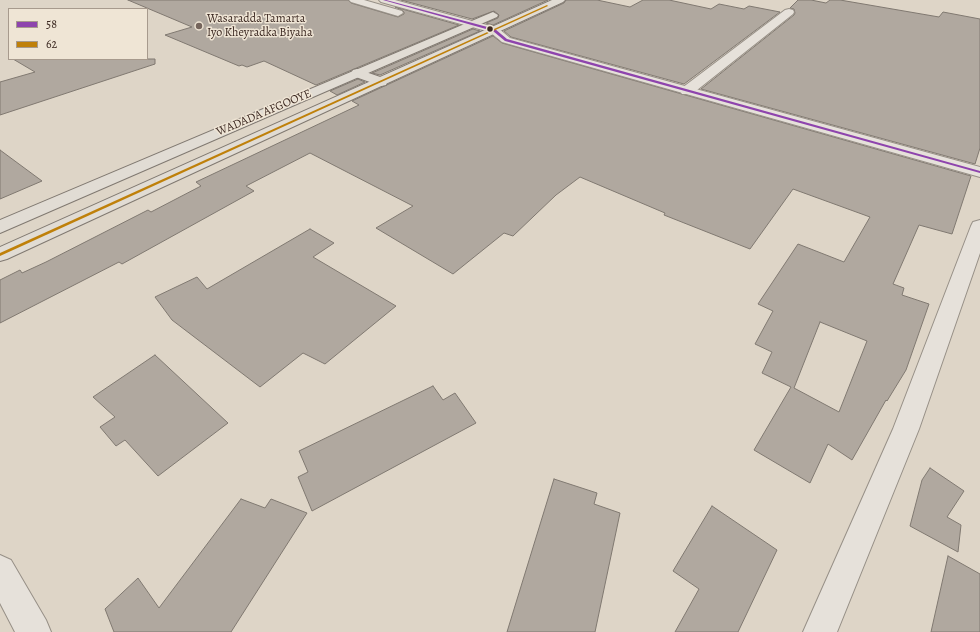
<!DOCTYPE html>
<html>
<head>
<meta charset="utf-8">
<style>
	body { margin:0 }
	#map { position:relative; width:980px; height:632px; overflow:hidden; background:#ded5c7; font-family:Alegreya,serif }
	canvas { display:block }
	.legend { position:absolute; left:8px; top:8px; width:140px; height:52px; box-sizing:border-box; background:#efe5d5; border:1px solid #a79a8d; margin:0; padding:5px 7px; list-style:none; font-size:12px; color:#3c2922 }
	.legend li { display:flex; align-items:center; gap:8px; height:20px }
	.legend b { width:20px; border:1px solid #a79a8d }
</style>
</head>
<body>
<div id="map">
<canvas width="980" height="632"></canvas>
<ul class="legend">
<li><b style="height:5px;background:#8e44ad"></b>58</li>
<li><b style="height:5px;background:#bf800a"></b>62</li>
</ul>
</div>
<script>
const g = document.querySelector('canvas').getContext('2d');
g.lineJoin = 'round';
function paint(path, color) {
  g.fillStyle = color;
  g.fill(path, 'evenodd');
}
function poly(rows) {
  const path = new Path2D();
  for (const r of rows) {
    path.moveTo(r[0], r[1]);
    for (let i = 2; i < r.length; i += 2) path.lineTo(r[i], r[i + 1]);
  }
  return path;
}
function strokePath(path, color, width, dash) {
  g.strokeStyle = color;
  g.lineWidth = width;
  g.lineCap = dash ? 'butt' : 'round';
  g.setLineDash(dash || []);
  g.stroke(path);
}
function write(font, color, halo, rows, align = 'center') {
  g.font = font + ' Alegreya,serif';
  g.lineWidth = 3;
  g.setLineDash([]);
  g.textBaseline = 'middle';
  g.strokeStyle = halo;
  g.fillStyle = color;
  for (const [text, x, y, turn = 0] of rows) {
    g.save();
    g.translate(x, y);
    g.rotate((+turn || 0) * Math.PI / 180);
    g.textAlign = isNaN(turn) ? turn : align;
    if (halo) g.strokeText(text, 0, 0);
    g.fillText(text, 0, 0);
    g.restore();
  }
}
const building = poly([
	[128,0,348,0,351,3,398,17,404,14,404,12,402,10,395,7,459,25,316,85,264,61,247,67,242,65,239,66,165,35,192,27,128,0],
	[401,0,548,0,493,25,486,23,498,18,499,15,494,11,472,19,401,0],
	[566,0,597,0,630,7,643,0,669,0,711,9,719,4,744,9,749,6,780,12,684,84,511,37,504,31,564,3,566,0],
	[798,0,811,0,826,3,830,0,840,0,939,17,943,12,980,19,980,148,975,164,701,89,794,15,795,13,794,9,790,8,798,0],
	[473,29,480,31,380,75,372,73,473,29],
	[493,36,502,43,971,176,952,234,919,225,893,284,904,288,902,295,929,304,906,370,887,401,886,400,852,460,828,444,810,483,754,450,791,387,762,373,772,352,755,344,773,311,758,304,798,244,844,262,870,217,793,189,750,249,664,215,665,213,580,177,556,195,513,236,504,233,453,274,376,228,413,206,310,153,246,186,254,191,122,264,119,262,0,323,0,280,20,270,22,273,46,262,148,210,151,212,201,186,196,182,359,105,352,101,493,36],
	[820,322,867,341,839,412,794,388,820,322],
	[13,59,155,59,155,64,0,115,0,82,35,72,13,59],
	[358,79,365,82,337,95,330,91,358,79],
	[0,150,42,181,0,199,0,150],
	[310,229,334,243,313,257,396,306,325,364,303,353,260,387,172,320,155,297,197,277,207,289,310,229],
	[155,355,228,423,158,476,125,440,116,446,100,427,115,417,93,397,155,355],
	[433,386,443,400,455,393,476,423,312,511,298,477,308,472,299,451,433,386],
	[930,468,964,491,947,517,961,525,958,552,910,526,922,480,930,468],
	[554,479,597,493,594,504,620,513,595,632,507,632,554,479],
	[241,499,265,508,271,499,307,513,231,632,114,632,105,609,138,578,159,608,241,499],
	[712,506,777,550,738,632,675,632,699,589,673,571,712,506],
	[948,556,980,574,980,632,931,632,948,556]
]);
const minor = poly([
	[789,9,793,10,794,12,793,14,692,94,682,94,680,91,682,88,785,10,789,9],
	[980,220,980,253,919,429,837,632,803,632,893,429,971,226,973,222,980,220],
	[0,555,11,560,46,620,51,632,15,632,0,603,0,555]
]);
const tertiary = poly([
	[349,0,364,0,402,11,403,13,398,16,351,2,349,0],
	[379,0,395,0,498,28,510,38,980,167,980,177,502,42,490,32,381,2,379,0]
]);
const primary = poly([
	[357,69,386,79,387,82,386,85,381,86,353,76,351,73,353,70,357,69]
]);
const trunk = poly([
	[552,0,565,0,563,2,7,259,0,261,0,247,552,0],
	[493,12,498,15,497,17,0,233,0,220,493,12]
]);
const bus1 = poly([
	[383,0,386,0,495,29,507,39,980,171,980,173,505,41,493,31,383,0]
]);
const bus2 = poly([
	[547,5,548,6,0,256,0,253,547,5]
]);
const markers = [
	[199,26,4,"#75655c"],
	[490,29,3.5,"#3c2922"]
];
const farPoinames = [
	["Wasaradda Tamarta",207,19],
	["Iyo Kheyradka Biyaha",207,33]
];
const farStreetnames = [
	["WADADA AFGOOYE",264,113,-23]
];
paint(building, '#b0a89f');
strokePath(building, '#807971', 1);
strokePath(minor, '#979087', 2);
strokePath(tertiary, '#979087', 2);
strokePath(primary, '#807971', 2);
strokePath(trunk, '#807971', 2);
paint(minor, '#e6e1da');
paint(tertiary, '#e6e1da');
paint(primary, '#e1dcd4');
paint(trunk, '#e1dcd4');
paint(bus1, '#8e44ad');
paint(bus2, '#bf800a');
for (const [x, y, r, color] of markers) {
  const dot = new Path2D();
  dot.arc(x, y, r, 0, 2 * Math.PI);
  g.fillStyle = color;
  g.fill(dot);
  strokePath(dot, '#efe5d5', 1.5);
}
write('12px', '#3c2922', '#efe5d5', farPoinames, 'left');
write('12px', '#3c2922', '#efe5d5', farStreetnames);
</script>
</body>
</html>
